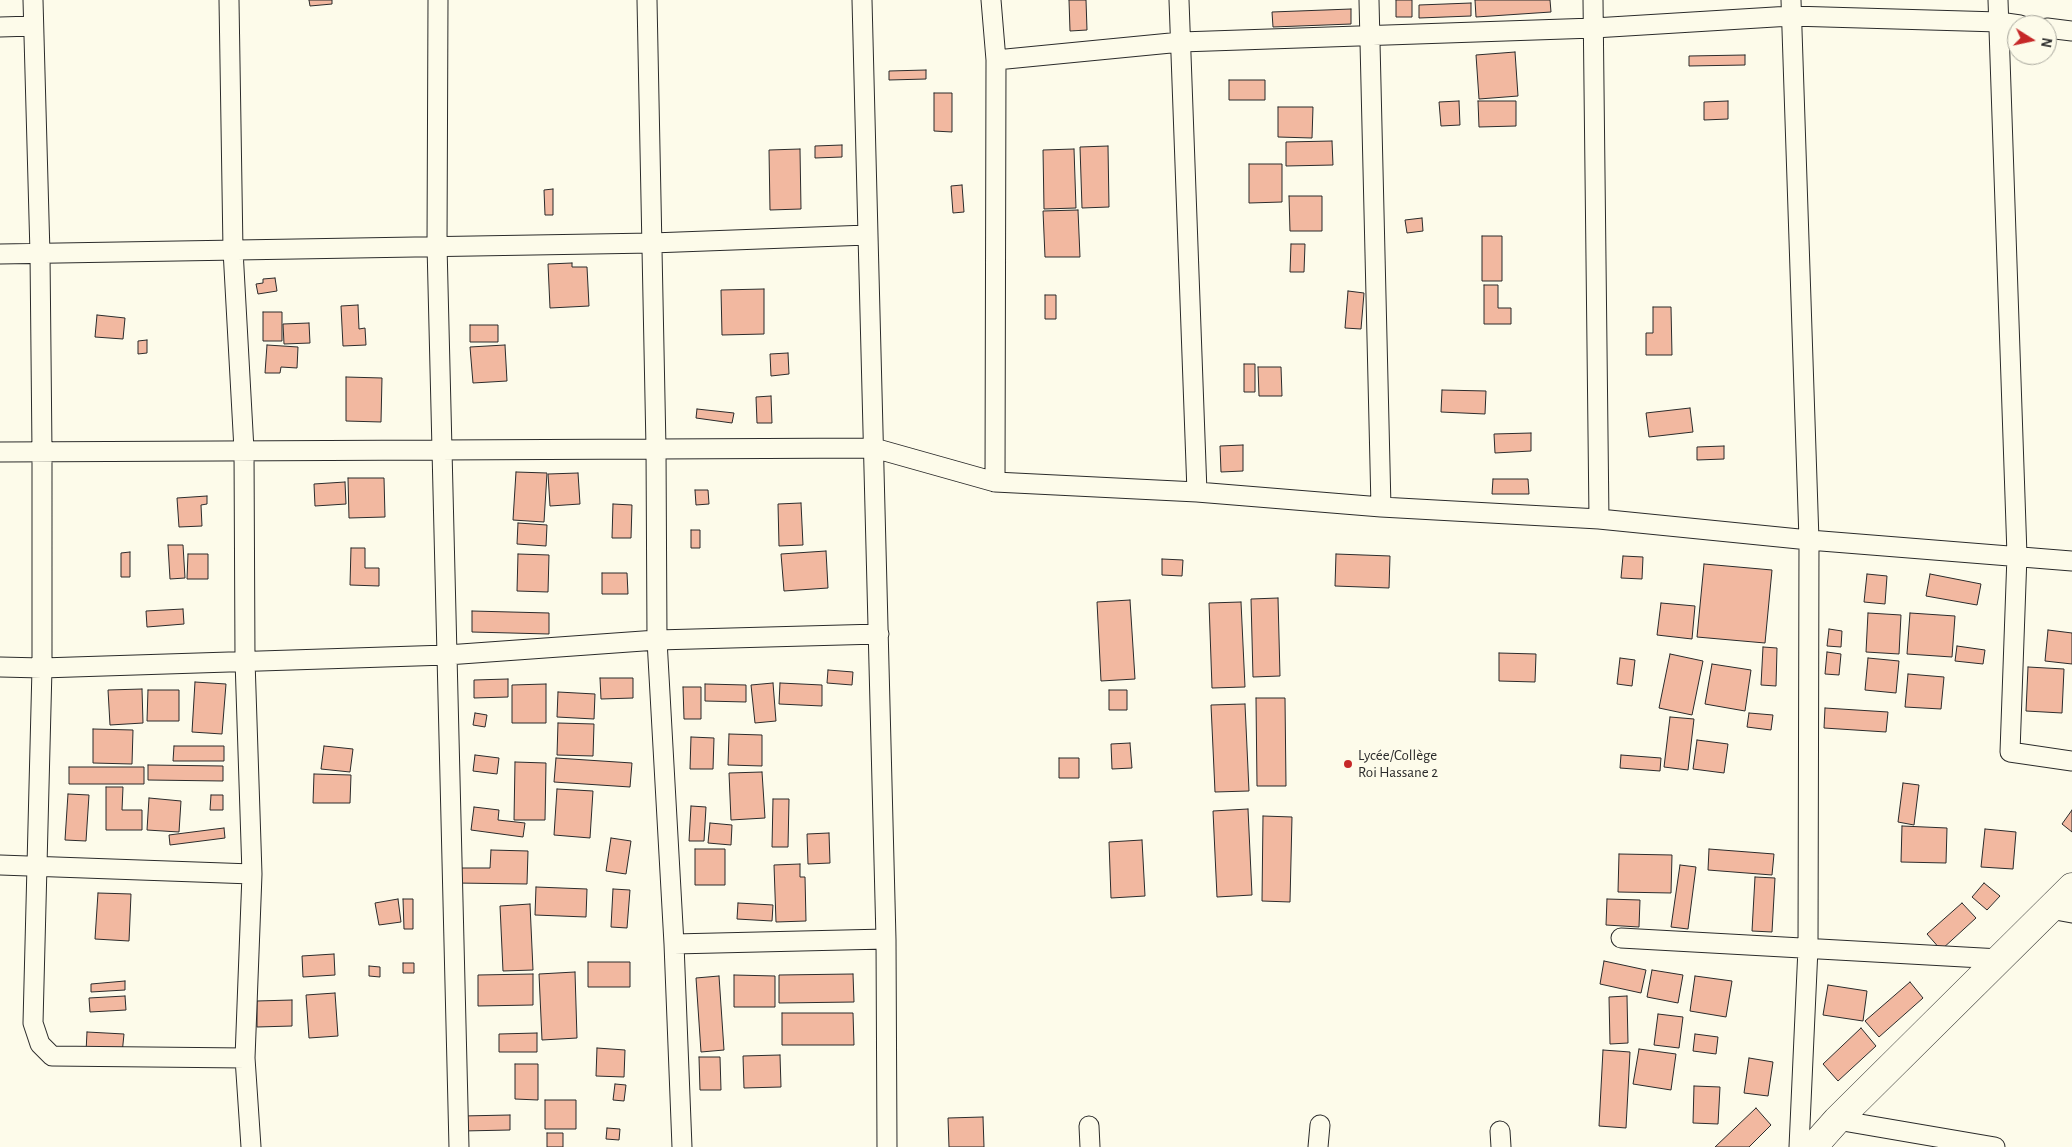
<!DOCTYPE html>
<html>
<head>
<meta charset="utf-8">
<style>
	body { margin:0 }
	#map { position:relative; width:2072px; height:1147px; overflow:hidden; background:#fdfbea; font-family:"Alegreya Sans",sans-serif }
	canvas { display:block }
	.north { position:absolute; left:2007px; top:15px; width:50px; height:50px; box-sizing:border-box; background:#fdfbea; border:1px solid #a9a89e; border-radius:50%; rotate:100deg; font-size:14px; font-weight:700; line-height:20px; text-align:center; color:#2b2b2b }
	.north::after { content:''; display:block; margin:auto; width:18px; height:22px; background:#c62828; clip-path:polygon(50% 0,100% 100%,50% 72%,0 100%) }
</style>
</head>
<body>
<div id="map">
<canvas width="2072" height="1147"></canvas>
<div class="north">N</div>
</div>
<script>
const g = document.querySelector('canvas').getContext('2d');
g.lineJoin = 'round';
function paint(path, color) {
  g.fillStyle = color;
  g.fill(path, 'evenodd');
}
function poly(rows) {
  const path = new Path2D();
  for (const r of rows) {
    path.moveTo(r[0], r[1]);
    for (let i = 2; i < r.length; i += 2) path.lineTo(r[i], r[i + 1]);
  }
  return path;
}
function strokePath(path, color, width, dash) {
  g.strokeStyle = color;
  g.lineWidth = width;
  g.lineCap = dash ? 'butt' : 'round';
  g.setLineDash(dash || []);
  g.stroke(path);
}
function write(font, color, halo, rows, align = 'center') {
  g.font = font + ' "Alegreya Sans",sans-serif';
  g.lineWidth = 4;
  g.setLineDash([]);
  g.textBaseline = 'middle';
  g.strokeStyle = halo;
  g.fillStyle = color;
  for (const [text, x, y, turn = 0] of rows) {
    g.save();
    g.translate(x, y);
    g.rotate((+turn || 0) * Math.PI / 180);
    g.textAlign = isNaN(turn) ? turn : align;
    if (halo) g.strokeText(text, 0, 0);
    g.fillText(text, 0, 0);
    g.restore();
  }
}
const building = poly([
	[309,0,332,0,332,4,310,6,309,0],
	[1069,0,1086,0,1087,30,1070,31,1069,0],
	[1396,0,1412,0,1412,17,1396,17,1396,0],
	[1475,0,1550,0,1551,12,1476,17,1475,0],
	[1471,3,1471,16,1419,18,1419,5,1471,3],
	[1351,9,1351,24,1273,27,1272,12,1351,9],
	[1515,52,1518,96,1479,99,1476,55,1515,52],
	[1745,55,1745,65,1689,66,1689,56,1745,55],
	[926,70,926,79,889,80,889,71,926,70],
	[1229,80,1265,80,1265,100,1229,100,1229,80],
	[934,93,952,93,952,132,934,131,934,93],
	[1459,101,1460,125,1441,126,1439,102,1459,101],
	[1478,101,1516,101,1516,126,1479,127,1478,101],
	[1728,101,1728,119,1704,120,1704,102,1728,101],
	[1278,107,1313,107,1312,138,1278,137,1278,107],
	[1332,141,1333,165,1286,166,1286,142,1332,141],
	[842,145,842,157,815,158,815,146,842,145],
	[1108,146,1109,207,1082,208,1080,147,1108,146],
	[800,149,801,209,770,210,769,150,800,149],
	[1074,149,1076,208,1044,209,1043,150,1074,149],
	[1249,164,1282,164,1282,202,1249,203,1249,164],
	[962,185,964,212,953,213,951,186,962,185],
	[553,189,553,215,545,215,544,190,553,189],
	[1289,196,1322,196,1322,231,1290,231,1289,196],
	[1078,210,1080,257,1045,257,1043,211,1078,210],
	[1422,218,1423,231,1407,233,1405,220,1422,218],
	[1482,236,1502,236,1502,281,1482,281,1482,236],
	[1291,244,1305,244,1304,272,1290,272,1291,244],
	[572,263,572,267,587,267,589,306,550,308,548,264,572,263],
	[275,278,277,291,258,294,256,284,263,283,263,279,275,278],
	[1484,285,1498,285,1498,308,1511,308,1511,324,1484,324,1484,285],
	[764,289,764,334,722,335,721,290,764,289],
	[1348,291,1364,293,1361,329,1345,328,1348,291],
	[1045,295,1056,295,1056,319,1045,319,1045,295],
	[358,305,359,329,365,328,366,345,343,346,341,306,358,305],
	[1653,307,1671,307,1672,355,1646,355,1646,333,1653,333,1653,307],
	[263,312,282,312,282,341,263,341,263,312],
	[97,315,125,318,123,339,95,337,97,315],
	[309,323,310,343,284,344,283,324,309,323],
	[470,325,498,325,498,342,470,342,470,325],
	[147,340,147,353,138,354,138,341,147,340],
	[267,345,298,347,297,368,281,367,280,373,265,373,267,345],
	[505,345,507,381,473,383,470,347,505,345],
	[788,353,789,374,771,376,770,354,788,353],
	[1244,364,1255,364,1255,392,1244,392,1244,364],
	[1258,367,1281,367,1282,396,1259,396,1258,367],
	[346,377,382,378,381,422,346,421,346,377],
	[1442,390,1486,391,1485,414,1441,412,1442,390],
	[771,396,772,423,757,423,756,397,771,396],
	[1690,408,1693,432,1649,437,1646,413,1690,408],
	[697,409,734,413,732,423,696,418,697,409],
	[1531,433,1531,451,1495,453,1494,434,1531,433],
	[1243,445,1243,471,1221,472,1220,446,1243,445],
	[1724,446,1724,459,1697,460,1697,447,1724,446],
	[516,472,547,473,544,522,513,520,516,472],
	[578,473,580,504,550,506,548,474,578,473],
	[348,478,384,478,385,517,349,518,348,478],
	[1493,479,1528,479,1529,494,1492,494,1493,479],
	[345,482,346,504,315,506,314,484,345,482],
	[695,490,708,490,709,504,696,505,695,490],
	[207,496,207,504,201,505,202,526,179,527,177,498,207,496],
	[801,503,803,545,779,546,778,504,801,503],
	[613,504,632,505,631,538,612,538,613,504],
	[518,523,547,525,546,546,517,544,518,523],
	[691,530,700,530,700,548,691,548,691,530],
	[168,545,183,545,185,578,170,579,168,545],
	[351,548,365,548,365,568,379,568,379,586,350,585,351,548],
	[826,551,828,588,784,591,781,554,826,551],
	[130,552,130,577,121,577,121,553,130,552],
	[188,554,208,554,208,579,187,579,188,554],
	[518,554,549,555,548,592,517,591,518,554],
	[1336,554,1390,556,1389,588,1335,586,1336,554],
	[1623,556,1643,557,1642,579,1621,578,1623,556],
	[1162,559,1183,560,1182,576,1162,575,1162,559],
	[1704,564,1772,570,1765,643,1697,637,1704,564],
	[602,573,627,573,628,594,602,594,602,573],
	[1867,574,1887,576,1885,604,1864,602,1867,574],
	[1930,574,1981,584,1977,605,1926,596,1930,574],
	[1278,598,1280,676,1253,677,1251,599,1278,598],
	[1130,600,1135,679,1101,681,1097,602,1130,600],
	[1241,602,1245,687,1212,688,1209,603,1241,602],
	[1661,603,1695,606,1692,639,1657,635,1661,603],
	[183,609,184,624,147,627,146,611,183,609],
	[472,611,549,613,549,634,472,632,472,611],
	[1868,613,1901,615,1899,654,1866,652,1868,613],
	[1910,613,1955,616,1952,657,1907,654,1910,613],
	[1829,629,1842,631,1841,647,1827,646,1829,629],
	[2048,630,2072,633,2072,664,2045,661,2048,630],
	[1957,646,1985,650,1983,664,1955,661,1957,646],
	[1763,647,1777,648,1776,686,1761,685,1763,647],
	[1827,652,1841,654,1839,675,1825,674,1827,652],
	[1499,653,1536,654,1535,682,1499,681,1499,653],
	[1670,654,1703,661,1692,715,1659,708,1670,654],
	[1620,658,1635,660,1632,686,1617,684,1620,658],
	[1868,658,1899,661,1896,693,1865,690,1868,658],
	[1712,664,1751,670,1745,711,1705,704,1712,664],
	[2028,667,2064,669,2062,713,2026,711,2028,667],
	[828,670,853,672,852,685,827,683,828,670],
	[1908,674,1944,677,1941,709,1905,707,1908,674],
	[600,678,633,678,633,698,601,699,600,678],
	[508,679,508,697,474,698,474,680,508,679],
	[195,682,226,684,222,734,192,732,195,682],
	[773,683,776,721,755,723,751,685,773,683],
	[780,683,822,685,822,706,779,704,780,683],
	[546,684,546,723,512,723,512,685,546,684],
	[705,684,746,685,746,702,705,701,705,684],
	[683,687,701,687,701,719,684,719,683,687],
	[142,689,143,723,110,725,108,690,142,689],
	[148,690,179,690,179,721,147,721,148,690],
	[1109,690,1127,690,1127,710,1109,710,1109,690],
	[558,692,595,694,594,719,557,717,558,692],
	[1256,698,1285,698,1286,786,1257,786,1256,698],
	[1245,704,1249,791,1215,792,1211,705,1245,704],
	[1825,708,1888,712,1886,732,1824,728,1825,708],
	[475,713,487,715,485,727,473,725,475,713],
	[1749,713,1773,715,1771,730,1747,727,1749,713],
	[1670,717,1694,719,1688,770,1664,767,1670,717],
	[558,723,594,724,593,756,557,755,558,723],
	[93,729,133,730,132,764,93,763,93,729],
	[729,734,762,735,762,766,728,765,729,734],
	[691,737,714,738,713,769,690,769,691,737],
	[1697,740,1728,744,1724,773,1693,769,1697,740],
	[1130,743,1132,768,1112,769,1111,744,1130,743],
	[174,746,224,746,224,761,173,761,174,746],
	[324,746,353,749,350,772,321,769,324,746],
	[475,755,499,758,497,774,473,771,475,755],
	[1621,755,1661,758,1660,771,1620,768,1621,755],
	[556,758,632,763,630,787,554,782,556,758],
	[1059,758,1079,758,1079,778,1059,778,1059,758],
	[515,762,546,763,545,820,514,820,515,762],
	[148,765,223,766,223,781,148,780,148,765],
	[69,767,144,767,144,784,69,784,69,767],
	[762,772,765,818,731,820,729,773,762,772],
	[314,774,351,775,350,803,313,803,314,774],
	[1903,783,1919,785,1914,825,1898,822,1903,783],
	[106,787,123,787,122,810,142,810,142,830,106,830,106,787],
	[557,789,593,791,590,838,554,835,557,789],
	[68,794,89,795,86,841,65,840,68,794],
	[211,795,223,795,223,810,210,810,211,795],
	[149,798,181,801,179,832,147,830,149,798],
	[773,799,789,799,788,847,772,847,773,799],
	[691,806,706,807,704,841,689,841,691,806],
	[474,807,499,810,498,820,525,823,523,837,471,830,474,807],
	[1248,809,1252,895,1217,897,1213,811,1248,809],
	[2072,810,2072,832,2062,824,2072,810],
	[1263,816,1292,817,1290,902,1262,901,1263,816],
	[710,823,732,825,731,845,708,843,710,823],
	[1902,826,1947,828,1946,863,1901,862,1902,826],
	[224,828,225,838,170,845,169,835,224,828],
	[1985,829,2016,832,2013,869,1981,867,1985,829],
	[829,833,830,863,808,864,807,834,829,833],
	[611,838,631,841,626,874,606,871,611,838],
	[1142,840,1145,896,1111,898,1109,842,1142,840],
	[695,849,725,849,725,885,695,885,695,849],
	[1709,849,1774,854,1772,875,1708,870,1709,849],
	[491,850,528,851,527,884,456,883,456,868,490,868,491,850],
	[1619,854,1672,855,1671,893,1618,892,1619,854],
	[800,864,800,877,805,877,806,921,776,922,774,865,800,864],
	[1680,865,1696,867,1688,929,1671,927,1680,865],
	[1755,877,1775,878,1772,932,1752,931,1755,877],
	[1984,883,2000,896,1987,910,1972,897,1984,883],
	[536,887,587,889,586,917,535,915,536,887],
	[613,889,630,890,627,928,611,927,613,889],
	[98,893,131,894,129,941,95,939,98,893],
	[398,899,401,922,379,925,375,903,398,899],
	[403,899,413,899,413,929,404,929,403,899],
	[1607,899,1640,900,1639,927,1606,925,1607,899],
	[738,903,773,905,772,921,737,919,738,903],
	[1962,903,1976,918,1941,950,1927,934,1962,903],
	[530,904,533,970,503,971,500,906,530,904],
	[334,954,335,975,303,977,302,956,334,954],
	[1604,961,1646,970,1641,993,1600,984,1604,961],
	[588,962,630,962,630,987,588,987,588,962],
	[403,963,414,963,414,973,403,973,403,963],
	[369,966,380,967,380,977,369,976,369,966],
	[1652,970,1683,975,1678,1003,1647,997,1652,970],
	[575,972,577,1038,542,1040,539,974,575,972],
	[533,974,533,1005,478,1006,478,975,533,974],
	[853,974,854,1002,779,1003,779,975,853,974],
	[734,975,775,976,775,1007,734,1007,734,975],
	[719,976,724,1050,701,1052,696,978,719,976],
	[1695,976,1732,981,1726,1017,1690,1011,1695,976],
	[125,981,125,990,91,992,91,984,125,981],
	[1910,982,1923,998,1879,1037,1865,1021,1910,982],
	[1828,985,1867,991,1863,1021,1823,1015,1828,985],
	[335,993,338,1036,309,1038,306,995,335,993],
	[125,996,126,1010,90,1012,89,998,125,996],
	[1627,996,1628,1043,1610,1044,1609,997,1627,996],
	[292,1000,292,1026,257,1027,257,1001,292,1000],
	[782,1013,853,1013,854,1045,782,1045,782,1013],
	[1658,1014,1683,1017,1679,1048,1654,1045,1658,1014],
	[1861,1028,1876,1046,1838,1081,1823,1064,1861,1028],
	[87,1032,124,1034,122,1054,86,1052,87,1032],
	[537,1033,537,1052,499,1052,499,1034,537,1033],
	[1695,1034,1718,1037,1716,1054,1693,1051,1695,1034],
	[597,1048,625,1050,624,1077,596,1076,597,1048],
	[1639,1049,1676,1054,1671,1090,1633,1084,1639,1049],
	[1603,1050,1630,1052,1626,1128,1599,1126,1603,1050],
	[780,1055,781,1087,744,1088,743,1056,780,1055],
	[699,1057,720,1057,721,1090,700,1090,699,1057],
	[1749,1058,1773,1062,1768,1096,1744,1093,1749,1058],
	[515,1064,538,1064,538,1100,515,1099,515,1064],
	[615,1084,626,1085,624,1101,613,1100,615,1084],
	[1694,1086,1720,1087,1718,1124,1693,1123,1694,1086],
	[545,1100,576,1100,576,1129,545,1129,545,1100],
	[1756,1108,1771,1125,1749,1147,1715,1147,1756,1108],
	[510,1115,510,1130,463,1131,462,1116,510,1115],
	[983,1117,984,1147,949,1147,948,1118,983,1117],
	[607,1128,620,1129,619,1140,606,1139,607,1128],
	[547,1133,563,1133,563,1147,547,1147,547,1133]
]);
const street = poly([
	[33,0,40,254,42,452,42,668,33,1023,40,1044,52,1056,245,1058],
	[229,0,233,250,244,450,245,660,252,874,245,1058,251,1147],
	[438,0,437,245,459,1147],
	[647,0,656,448,657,640,674,944,682,1147],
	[862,0,886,939,887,1147],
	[991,0,996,60,995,482],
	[1179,0,1197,492],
	[1369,0,1381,507],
	[1593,0,1599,519],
	[1791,0,1809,540,1808,948,1799,1147],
	[1998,0,2017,555,2010,752,2072,761],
	[0,27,33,26],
	[2047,28,2072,31],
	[996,60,1181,42,1594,28,1791,16,1999,22,2020,25],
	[0,254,652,243,868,235],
	[0,452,874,448,995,482,1197,492,1381,507,1599,519,1809,540,2072,561],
	[0,667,42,668,447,655,657,640,879,634],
	[0,865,252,874],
	[2050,909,2072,913],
	[1621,938,2000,959],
	[674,944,886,939],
	[1837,1120,1995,1147],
	[1089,1126,1090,1147],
	[1500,1131,1501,1147],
	[1318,1147,1320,1125]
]);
const primary = poly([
	[1813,1147,1837,1120,2072,887]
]);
const markers = [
	[1348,764,5,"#c62828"]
];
const poiNames = [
	["Lycée/Collège",1358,755],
	["Roi Hassane 2",1358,772]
];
paint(building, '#f2b8a0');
strokePath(building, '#2b2b2b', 1);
strokePath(street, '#2b2b2b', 21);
strokePath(primary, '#2b2b2b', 29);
strokePath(street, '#fdfbea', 19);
strokePath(primary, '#fdfbea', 28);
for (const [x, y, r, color] of markers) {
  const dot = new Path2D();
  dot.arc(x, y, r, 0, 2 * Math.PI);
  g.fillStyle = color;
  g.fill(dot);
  strokePath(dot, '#fdfbea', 2);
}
write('15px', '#2b2b2b', '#fdfbea', poiNames, 'left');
</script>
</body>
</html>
